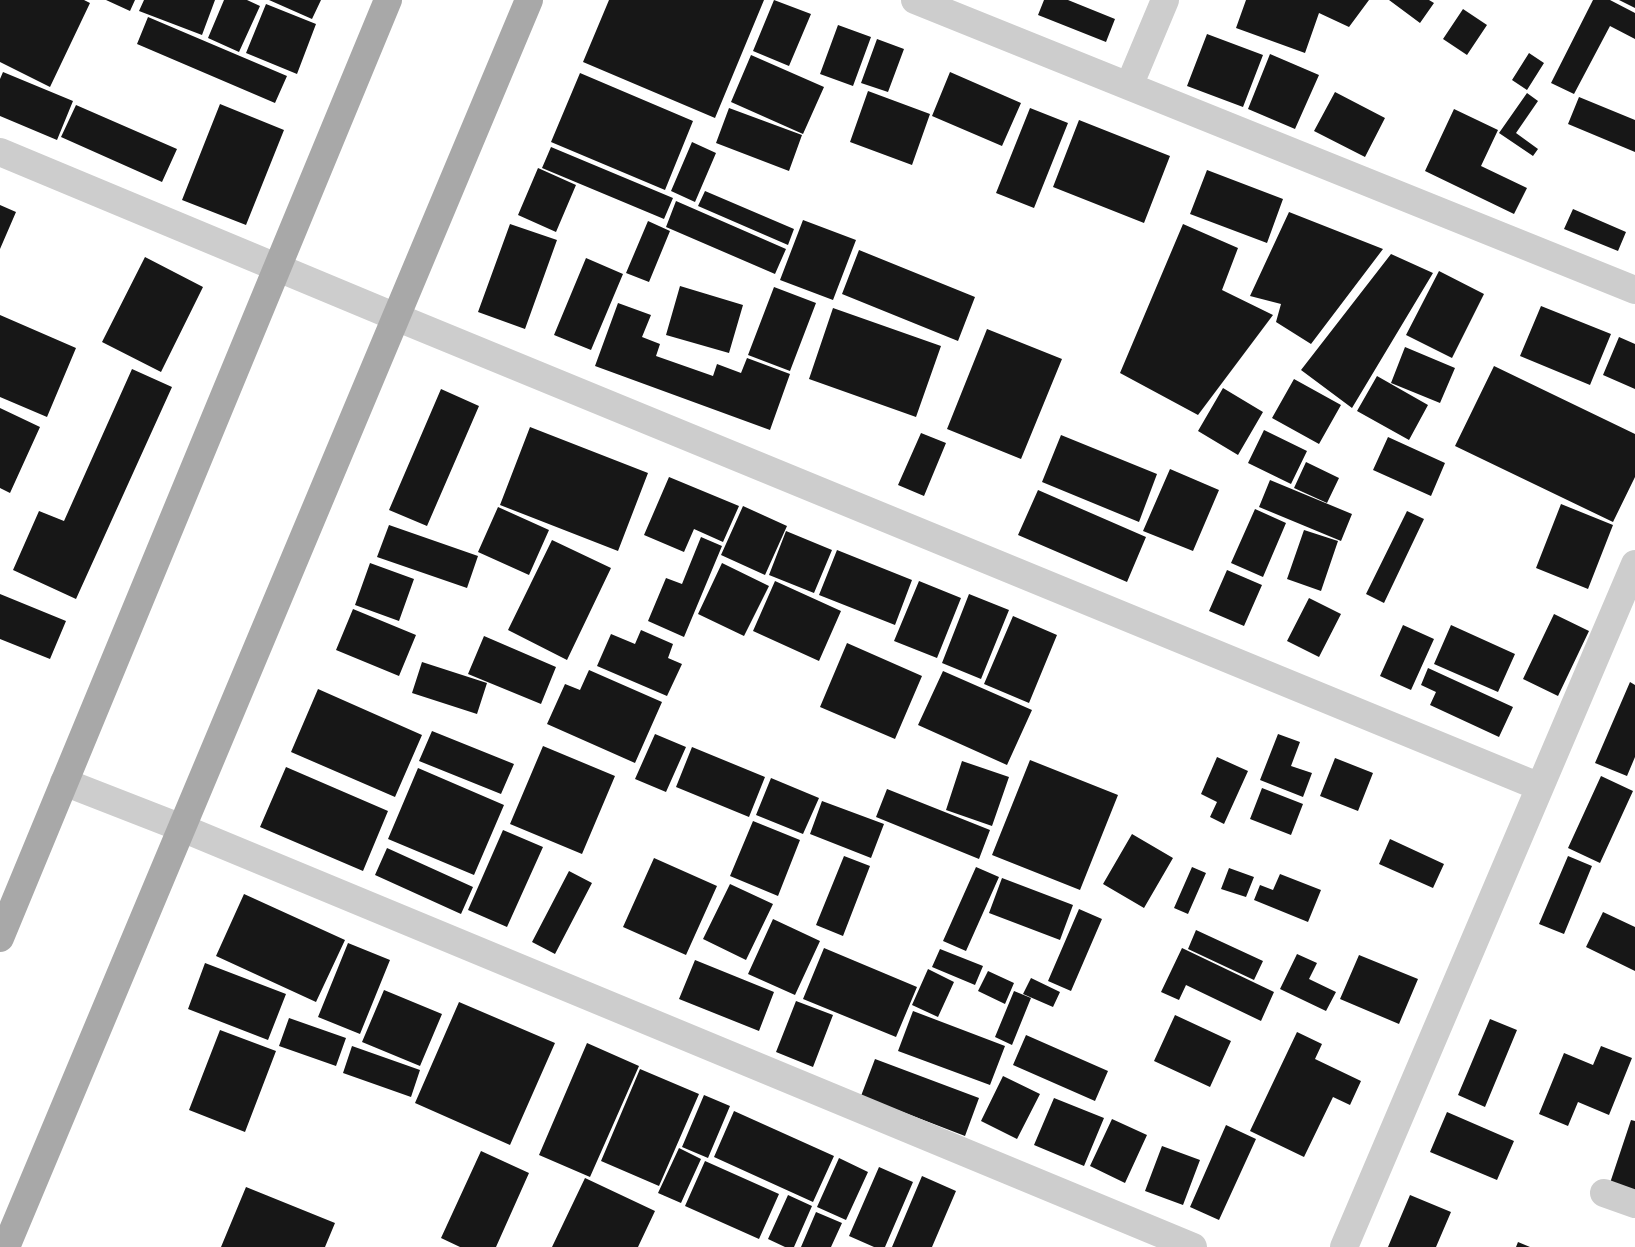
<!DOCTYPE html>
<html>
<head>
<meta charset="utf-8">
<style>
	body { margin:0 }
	canvas { display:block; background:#fff }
</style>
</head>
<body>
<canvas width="1635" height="1247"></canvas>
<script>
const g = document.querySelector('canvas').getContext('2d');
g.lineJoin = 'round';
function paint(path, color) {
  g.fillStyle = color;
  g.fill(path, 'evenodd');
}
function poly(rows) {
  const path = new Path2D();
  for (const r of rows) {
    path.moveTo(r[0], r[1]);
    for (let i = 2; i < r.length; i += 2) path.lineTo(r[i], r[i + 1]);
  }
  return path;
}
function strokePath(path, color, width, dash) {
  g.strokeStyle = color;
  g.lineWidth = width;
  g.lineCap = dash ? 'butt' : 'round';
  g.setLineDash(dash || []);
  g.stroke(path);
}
const building = poly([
	[0,0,84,0,90,3,50,87,0,62],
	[106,0,135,0,130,11],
	[144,0,215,0,202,35,139,11],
	[224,0,247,0,260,6,239,52,208,38],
	[269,0,321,0,312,19],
	[609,0,764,0,715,118,583,62],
	[774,0,811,14,789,66,753,51],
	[1044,0,1068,0,1115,19,1106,42,1038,15],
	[1246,0,1369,0,1349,27,1319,13,1305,53,1236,28],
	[1389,0,1429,0,1434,3,1420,23],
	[1593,0,1610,0,1635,13,1635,39,1610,26,1574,94,1551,83],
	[1619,0,1635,0,1635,8],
	[266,4,316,24,297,74,246,53],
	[1463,9,1487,25,1467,55,1443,39],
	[148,17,287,76,275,103,137,44],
	[838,25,871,37,853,86,820,74],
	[1207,34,1263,55,1243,107,1187,86],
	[877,39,904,49,888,92,861,83],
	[1529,53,1544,63,1527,90,1512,80],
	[1270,54,1319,75,1295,129,1248,109],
	[751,55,824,87,803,134,731,102],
	[3,72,73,101,57,140,0,116,0,79],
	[950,72,1021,103,1002,146,932,116],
	[580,73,693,121,665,190,551,142],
	[868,91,930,114,912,165,850,142],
	[1335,92,1385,118,1365,157,1314,131],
	[1527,93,1538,101,1516,133,1538,149,1533,156,1499,133],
	[1579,97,1635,120,1635,152,1568,124],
	[220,104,284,130,246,225,182,200],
	[76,105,177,149,162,182,61,137],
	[729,108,802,135,789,171,716,143],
	[1030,108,1068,123,1034,208,996,193],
	[1454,109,1498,130,1481,166,1527,188,1514,214,1425,171],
	[1079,120,1170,156,1144,223,1053,187],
	[692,142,716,153,695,202,671,191],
	[551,147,673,198,664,219,542,168],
	[538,168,576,185,556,232,518,215],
	[1207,170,1283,199,1267,243,1190,214],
	[705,191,794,229,788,245,698,206],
	[676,201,786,249,775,274,666,227],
	[0,205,16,212,0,249],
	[1573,209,1626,232,1618,251,1564,229],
	[1289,212,1383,249,1311,344,1276,322,1281,304,1250,296],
	[803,220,856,240,833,300,780,280],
	[648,221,670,231,649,282,626,273],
	[510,224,557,240,525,329,478,312],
	[1183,224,1238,248,1222,290,1273,315,1198,415,1120,373],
	[859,250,975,297,958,341,842,294],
	[1391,254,1433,273,1352,408,1301,370],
	[145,257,203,287,161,372,102,342],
	[586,258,623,274,591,350,554,335],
	[1439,271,1484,294,1452,358,1406,335],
	[680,286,743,305,729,353,666,335],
	[774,287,816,303,790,371,748,355],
	[618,303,651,315,642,337,660,344,656,356,713,376,717,364,741,373,747,358,790,374,770,430,595,366],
	[1541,306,1611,334,1590,385,1520,356],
	[833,308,941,346,916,417,809,379],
	[0,315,76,348,47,417,0,397],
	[987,329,1062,359,1021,459,947,429],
	[1619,337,1635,344,1635,389,1603,375],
	[1405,347,1455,368,1440,403,1391,383],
	[1494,366,1635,434,1635,477,1613,522,1455,446],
	[132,369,172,387,76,599,13,570,39,511,64,521],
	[1377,376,1428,405,1409,440,1357,411],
	[1294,379,1341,405,1319,444,1272,418],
	[1223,388,1263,412,1238,455,1198,431],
	[441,389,479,406,427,526,389,510],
	[0,408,40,427,10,493,0,488],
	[530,427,648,473,618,551,500,505],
	[1264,430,1307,451,1291,484,1248,463],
	[921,433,946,443,924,496,898,485],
	[1061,435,1157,474,1139,522,1042,482],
	[1388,437,1445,463,1431,496,1373,470],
	[1306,462,1339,478,1327,503,1294,488],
	[1170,469,1219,490,1193,551,1143,531],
	[669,477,739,506,723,542,694,529,684,552,644,535],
	[1270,480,1352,514,1341,541,1259,507],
	[1038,490,1146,537,1127,582,1018,535],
	[1561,504,1613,525,1588,589,1536,568],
	[743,506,787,526,765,575,721,555],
	[498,507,549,530,529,575,478,552],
	[1255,509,1286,523,1263,577,1231,563],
	[1407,511,1424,519,1384,603,1366,594],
	[389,525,478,556,467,588,377,557],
	[1304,530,1338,541,1321,591,1287,579],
	[786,531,832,550,814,593,769,575],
	[701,537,722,546,684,637,648,621,666,578,682,584],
	[552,540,611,568,567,660,508,630],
	[837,550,912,580,895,625,819,595],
	[370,563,414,579,399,621,355,605],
	[722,563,769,586,744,636,698,614],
	[1227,570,1262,585,1244,626,1209,611],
	[775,581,841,611,819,661,753,631],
	[919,581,961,598,937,658,894,641],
	[0,594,66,621,50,659,0,639],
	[969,594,1009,610,981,679,942,663],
	[1309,598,1341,614,1319,657,1287,641],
	[353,609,416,635,399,676,336,650],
	[1554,614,1589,631,1558,696,1523,679],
	[1013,616,1057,635,1029,703,984,684],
	[1403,625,1434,639,1411,690,1380,676],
	[1451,625,1515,654,1498,692,1434,664],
	[641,630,673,644,668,658,682,664,667,696,597,666,611,634,635,644],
	[484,636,556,667,541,704,468,674],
	[847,643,922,676,895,739,820,707],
	[422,662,487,683,477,714,412,693],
	[1428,668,1513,707,1499,737,1430,705,1436,692,1421,685],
	[589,670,662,702,635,763,547,724,565,684,580,690],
	[943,671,1032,710,1007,765,918,725],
	[1630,682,1635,685,1635,757,1627,776,1595,763],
	[318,689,422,735,395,797,291,752],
	[432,731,514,764,501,794,419,761],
	[655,734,686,747,666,792,635,779],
	[1278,734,1300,742,1291,766,1312,773,1303,797,1260,780],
	[543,746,615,776,582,854,510,824],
	[692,747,765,777,749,817,676,787],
	[1217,757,1248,771,1224,824,1210,817,1217,802,1201,794],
	[1335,758,1373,773,1358,811,1320,796],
	[1030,760,1118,795,1080,890,992,855],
	[962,761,1009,777,992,826,946,810],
	[286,767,388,811,363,871,260,827],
	[418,768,504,805,474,875,388,839],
	[1601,776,1633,791,1600,863,1568,848],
	[771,778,819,798,803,834,756,815],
	[1262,788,1303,804,1291,835,1250,819],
	[887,789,990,830,979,859,876,817],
	[822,801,884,824,871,858,810,834],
	[753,821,800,840,778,896,730,876],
	[503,830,543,847,507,927,468,910],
	[1132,834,1173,858,1144,908,1103,884],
	[1390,839,1444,864,1433,888,1379,864],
	[387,848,473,887,461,914,375,875],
	[844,856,870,866,843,936,816,925],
	[1568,856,1592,866,1564,934,1539,924],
	[654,858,717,886,686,955,623,927],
	[976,867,999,877,966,951,943,941],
	[1192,867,1206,873,1188,914,1174,908],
	[1229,868,1254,877,1246,897,1221,889],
	[569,871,592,883,555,954,532,942],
	[1280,874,1321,890,1308,922,1254,900,1260,885,1273,890],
	[1002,878,1073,905,1060,940,989,913],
	[730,884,773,904,746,960,703,939],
	[244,894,345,940,316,1002,216,956],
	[1079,909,1102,919,1071,991,1048,981],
	[1603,912,1635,927,1635,971,1586,947],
	[773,919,820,941,795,995,748,974],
	[1196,930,1263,961,1254,980,1188,949],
	[348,943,390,960,360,1034,318,1017],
	[824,948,917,987,896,1037,803,999],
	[1182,948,1274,992,1261,1021,1186,985,1179,1000,1161,992],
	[940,949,983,966,975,985,932,967],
	[1297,954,1317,963,1309,979,1336,992,1326,1011,1280,989],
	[1359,955,1418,979,1399,1024,1340,999],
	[695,960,774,992,759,1031,679,999],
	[205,963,286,994,268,1040,188,1009],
	[928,969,954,982,938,1017,912,1005],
	[988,971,1014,983,1005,1004,978,991],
	[1031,978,1060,992,1053,1007,1023,994],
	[384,990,442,1014,420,1066,362,1042],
	[1014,991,1031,998,1012,1045,995,1037],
	[796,1001,833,1015,813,1067,776,1052],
	[459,1002,555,1043,510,1145,415,1103],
	[913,1011,1005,1046,990,1085,898,1051],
	[1175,1015,1231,1041,1210,1087,1154,1061],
	[289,1018,346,1038,336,1066,279,1046],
	[1490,1019,1517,1030,1485,1107,1458,1095],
	[220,1030,276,1051,245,1132,189,1110],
	[1297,1032,1322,1044,1315,1059,1361,1081,1350,1105,1333,1097,1304,1157,1250,1131],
	[1026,1035,1108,1071,1095,1101,1013,1065],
	[587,1043,639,1066,590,1177,539,1155],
	[352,1046,420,1070,411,1097,343,1073],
	[1601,1046,1632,1058,1609,1115,1578,1102,1568,1126,1539,1114,1564,1053,1593,1065],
	[875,1059,979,1098,965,1136,861,1096],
	[640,1069,699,1094,659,1186,601,1161],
	[1003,1076,1040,1094,1017,1139,981,1121],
	[704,1095,730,1106,708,1158,682,1147],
	[1054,1098,1104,1118,1084,1166,1034,1145],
	[734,1111,834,1156,813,1202,714,1157],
	[1447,1112,1514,1141,1497,1180,1430,1152],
	[1112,1119,1147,1135,1125,1183,1090,1166],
	[1631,1120,1635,1121,1635,1190,1610,1183],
	[1226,1125,1256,1139,1219,1220,1190,1207],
	[1162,1146,1200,1160,1183,1205,1145,1191],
	[679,1148,701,1159,681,1203,658,1193],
	[481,1151,529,1173,496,1247,460,1247,441,1238],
	[839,1158,868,1172,846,1220,817,1207],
	[705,1161,779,1194,759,1239,685,1206],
	[879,1167,913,1182,885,1247,874,1247,849,1236],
	[922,1176,956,1191,932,1247,892,1247],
	[585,1178,655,1211,638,1247,552,1247],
	[246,1187,335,1223,325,1247,221,1247],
	[788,1195,812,1206,794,1247,785,1247,768,1239],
	[1410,1195,1451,1212,1436,1247,1388,1247],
	[816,1212,842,1223,831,1247,801,1247],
	[1518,1242,1530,1247,1516,1247]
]);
const street = poly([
	[915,0,1635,290],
	[1129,86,1165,0],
	[0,152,396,317,1540,787],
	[64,782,182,828,1193,1247],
	[1604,1193,1635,1204],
	[1344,1247,1635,564]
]);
const primary = poly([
	[0,938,388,0],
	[6,1247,529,0]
]);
paint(building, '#171717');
strokePath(street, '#cdcdcd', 28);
strokePath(primary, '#a8a8a8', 28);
</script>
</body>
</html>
